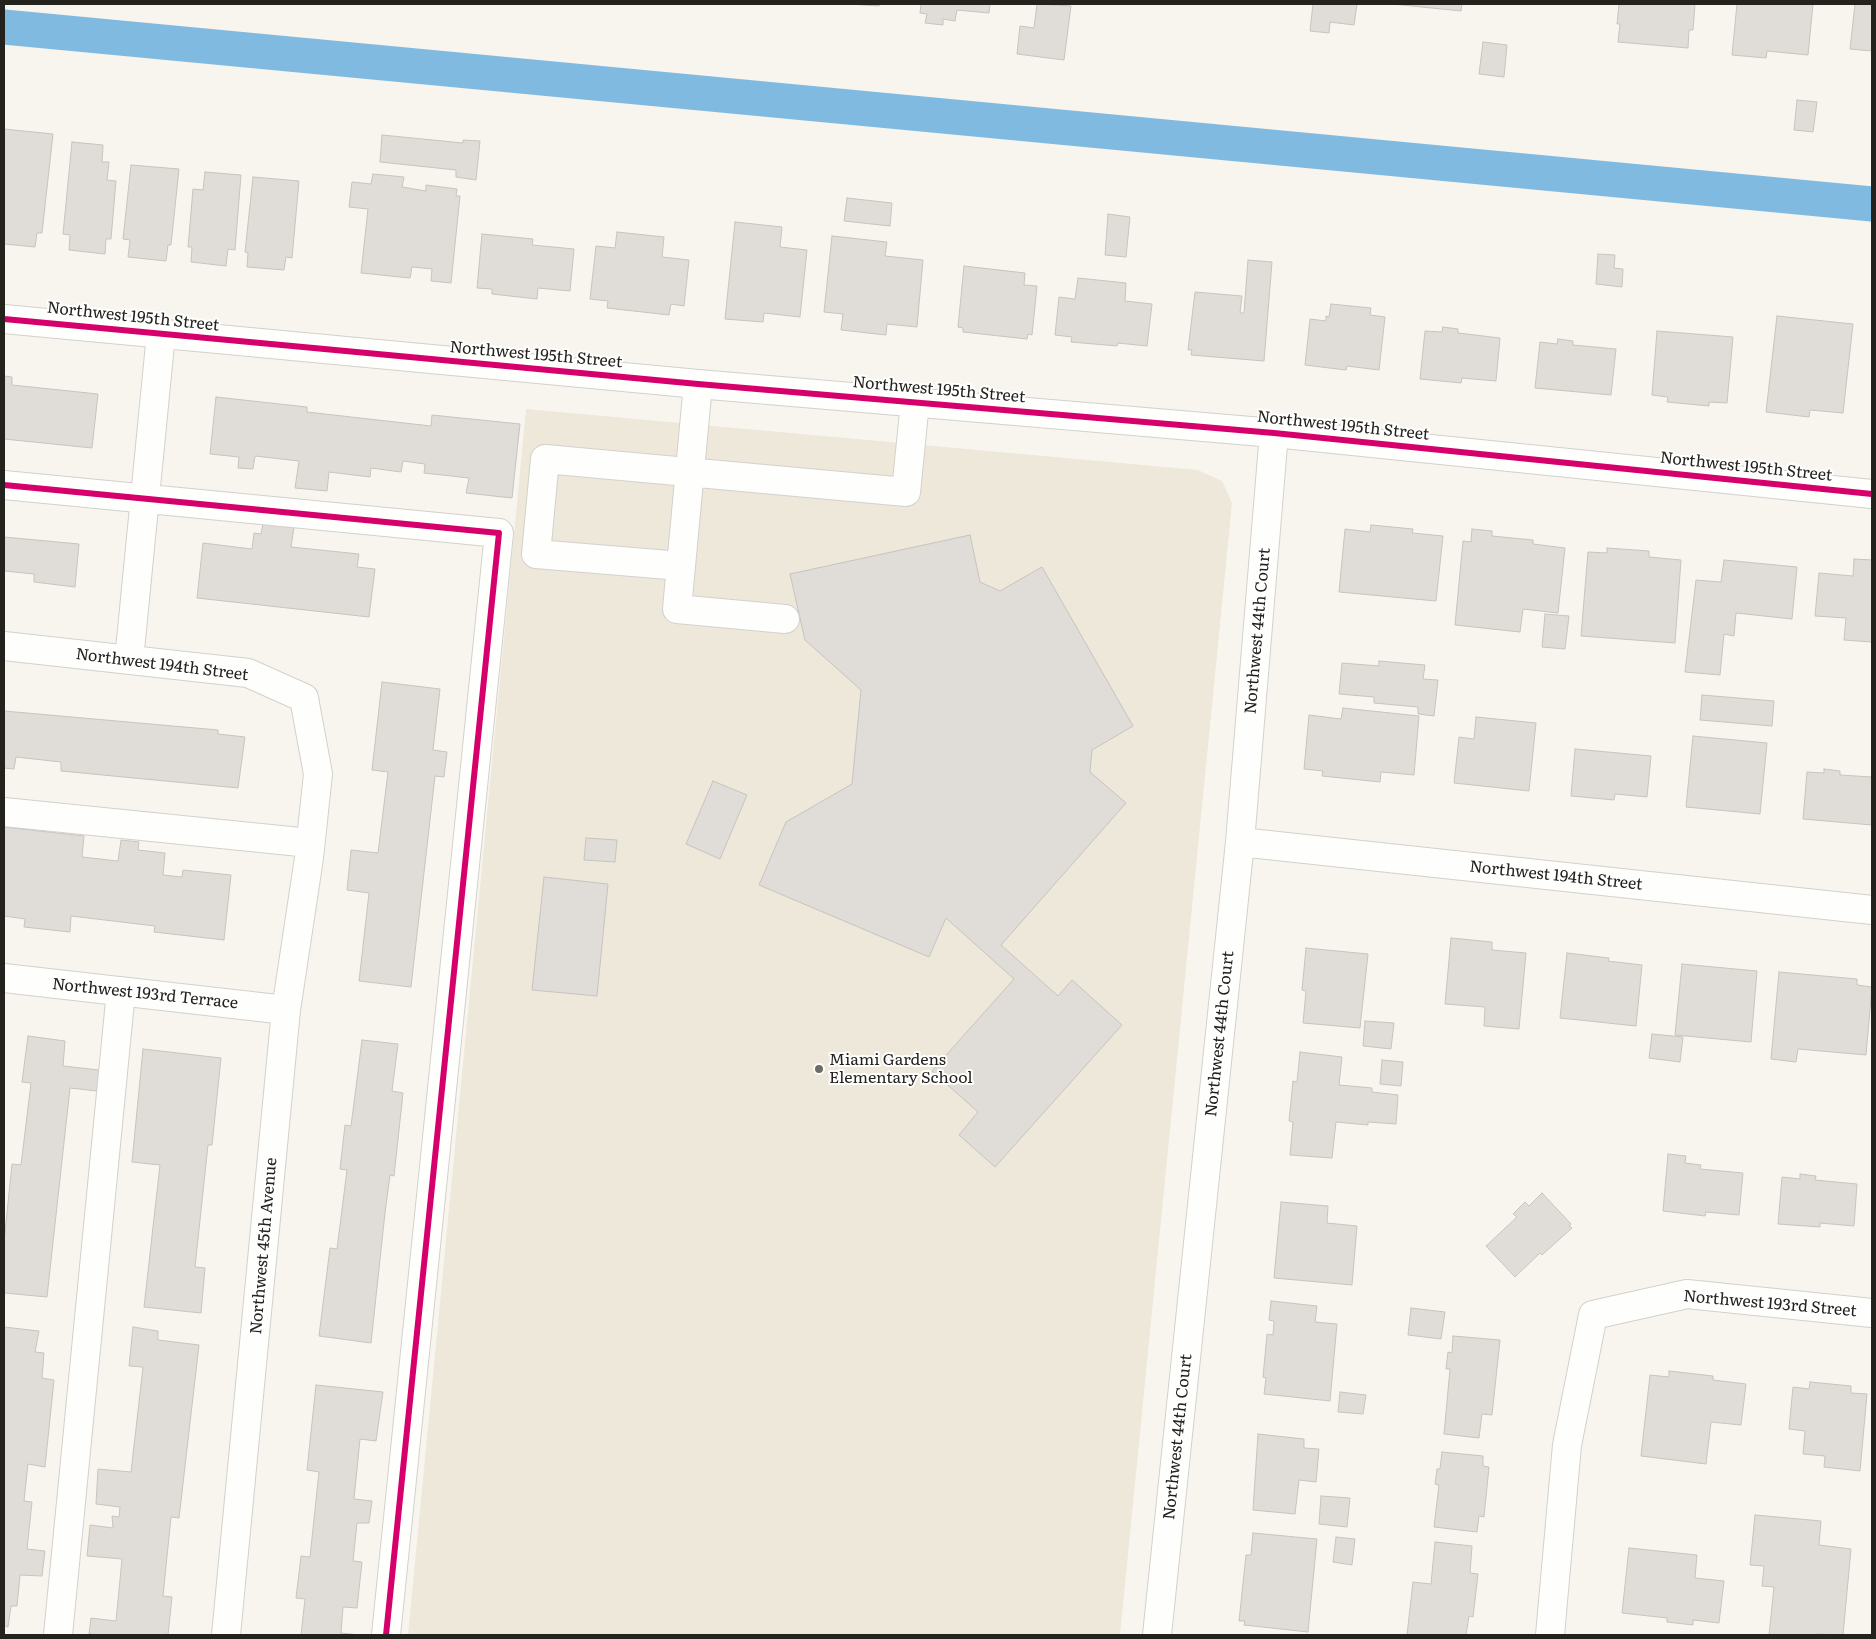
<!DOCTYPE html>
<html>
<head>
<meta charset="utf-8">
<style>
	body { margin:0 }
	#map { position:relative; width:1876px; height:1639px; overflow:hidden; background:#f8f5ee; font-family:Literata,serif }
	canvas { display:block }
	.frame { position:absolute; inset:0; border:5px solid #24221d; pointer-events:none }
</style>
</head>
<body>
<div id="map">
<canvas width="1876" height="1639"></canvas>
<div class="frame"></div>
</div>
<script>
const g = document.querySelector('canvas').getContext('2d');
g.lineJoin = 'round';
function paint(path, color) {
  g.fillStyle = color;
  g.fill(path, 'evenodd');
}
function poly(rows) {
  const path = new Path2D();
  for (const r of rows) {
    path.moveTo(r[0], r[1]);
    for (let i = 2; i < r.length; i += 2) path.lineTo(r[i], r[i + 1]);
  }
  return path;
}
function strokePath(path, color, width, dash) {
  g.strokeStyle = color;
  g.lineWidth = width;
  g.lineCap = dash ? 'butt' : 'round';
  g.setLineDash(dash || []);
  g.stroke(path);
}
function write(font, color, halo, rows, align = 'center') {
  g.font = font + ' Literata,serif';
  g.lineWidth = 4;
  g.setLineDash([]);
  g.textBaseline = 'middle';
  g.strokeStyle = halo;
  g.fillStyle = color;
  for (const [text, x, y, turn = 0] of rows) {
    g.save();
    g.translate(x, y);
    g.rotate((+turn || 0) * Math.PI / 180);
    g.textAlign = isNaN(turn) ? turn : align;
    if (halo) g.strokeText(text, 0, 0);
    g.fillText(text, 0, 0);
    g.restore();
  }
}
const built = poly([
	[526,409,1198,470,1222,481,1232,503,1120,1635,408,1635]
]);
const canal = poly([
	[4,27,1872,204]
]);
const building = poly([
	[849,4,880,4,879,6,849,4],
	[921,4,990,4,989,13,957,10,955,21,943,19,943,25,925,23,927,14,920,13,921,4],
	[1037,4,1071,6,1064,60,1017,54,1020,26,1034,28,1037,4],
	[1313,4,1357,4,1354,25,1330,22,1329,33,1310,31,1313,4],
	[1392,4,1462,4,1461,11,1392,4],
	[1616,4,1695,4,1693,30,1689,30,1688,48,1618,42,1620,24,1617,24,1619,4,1616,4],
	[1737,4,1813,4,1808,55,1767,51,1766,58,1732,55,1737,4],
	[1855,4,1872,4,1872,51,1850,49,1855,4],
	[1483,42,1507,45,1504,77,1479,74,1483,42],
	[1797,100,1817,102,1813,132,1794,130,1797,100],
	[4,129,53,134,42,233,37,233,35,247,4,244,4,129],
	[382,135,463,143,463,140,480,141,476,180,456,177,456,170,380,162,382,135],
	[72,142,103,145,102,162,109,162,107,180,116,181,111,239,106,239,105,254,69,250,70,235,63,234,72,142],
	[131,165,179,169,171,245,168,245,166,261,128,257,130,240,123,239,131,165],
	[205,172,241,175,235,250,228,249,226,266,191,262,192,247,188,247,193,189,203,190,205,172],
	[373,174,404,177,402,187,426,191,426,185,457,189,456,196,460,196,451,283,431,281,432,269,412,267,410,278,361,273,368,209,349,207,352,182,371,184,373,174],
	[253,177,299,181,292,258,286,257,284,270,247,267,248,253,245,252,253,177],
	[847,198,892,203,890,226,844,221,847,198],
	[1108,214,1130,217,1126,257,1105,255,1108,214],
	[735,222,782,227,780,247,807,250,800,317,764,313,763,322,725,319,735,222],
	[617,232,664,237,662,257,689,260,684,306,671,304,669,315,607,308,608,301,590,299,596,246,615,248,617,232],
	[482,234,533,239,532,245,574,249,570,291,538,288,537,299,492,294,492,289,477,288,482,234],
	[832,236,887,242,885,256,923,260,917,327,887,324,886,335,841,330,843,314,824,312,832,236],
	[1598,254,1615,255,1614,268,1623,269,1622,287,1596,284,1598,254],
	[1248,260,1272,262,1264,361,1191,355,1192,350,1188,350,1195,292,1242,296,1240,313,1244,313,1248,260],
	[964,266,1025,273,1024,285,1037,286,1032,335,1028,334,1027,339,963,332,963,328,958,327,964,266],
	[1078,278,1126,283,1125,301,1152,304,1147,346,1118,343,1117,346,1071,342,1072,337,1055,335,1059,297,1075,299,1078,278],
	[1331,304,1371,308,1370,315,1385,317,1379,370,1347,366,1346,370,1305,365,1310,319,1326,321,1326,316,1329,317,1331,304],
	[1777,316,1853,324,1843,413,1810,410,1809,417,1766,412,1777,316],
	[1443,327,1458,329,1458,333,1500,338,1496,381,1462,378,1461,383,1420,379,1425,331,1442,332,1443,327],
	[1657,331,1733,337,1727,403,1709,402,1709,406,1667,402,1668,397,1652,395,1657,331],
	[1558,339,1573,341,1573,345,1616,349,1611,395,1535,388,1540,342,1557,344,1558,339],
	[4,376,12,377,12,385,98,394,92,448,4,439,4,376],
	[216,397,307,407,307,412,431,426,432,415,520,424,512,498,466,493,469,478,424,473,425,464,403,461,401,472,371,468,370,477,329,472,327,491,295,488,299,461,255,456,253,469,238,468,239,457,210,454,216,397],
	[263,524,294,527,291,547,359,554,357,567,375,569,369,617,197,598,203,543,252,549,254,533,261,534,263,524],
	[1371,525,1413,529,1412,533,1443,536,1436,601,1339,592,1345,529,1370,532,1371,525],
	[1472,529,1492,531,1492,536,1533,540,1533,544,1565,548,1558,613,1523,609,1520,632,1455,625,1463,541,1471,542,1472,529],
	[970,535,980,582,1000,591,1042,567,1133,726,1092,750,1090,772,1126,803,1001,945,1058,996,1072,980,1122,1025,995,1167,959,1135,978,1112,932,1071,1014,979,946,918,929,957,759,885,786,822,852,784,861,690,805,640,790,574,970,535],
	[4,537,79,544,75,587,34,582,34,574,4,571,4,537],
	[1607,548,1649,551,1649,557,1681,560,1675,643,1581,636,1588,552,1607,553,1607,548],
	[1854,559,1872,560,1872,642,1844,640,1846,618,1815,616,1819,573,1853,576,1854,559],
	[1724,560,1797,567,1792,619,1736,613,1734,636,1724,634,1720,675,1685,672,1696,580,1721,582,1724,560],
	[1545,614,1569,616,1565,649,1542,647,1545,614],
	[1379,661,1425,665,1423,679,1438,680,1434,716,1418,714,1418,707,1374,703,1374,697,1339,694,1342,663,1379,666,1379,661],
	[382,682,440,689,433,750,447,752,444,777,435,776,411,987,359,981,369,893,347,890,351,850,378,853,388,772,372,770,382,682],
	[1702,695,1774,701,1772,726,1700,720,1702,695],
	[1343,708,1419,716,1414,775,1381,772,1380,782,1322,776,1323,771,1304,769,1309,715,1341,719,1343,708],
	[4,711,218,730,218,734,245,737,238,788,61,771,61,762,16,757,14,769,4,768,4,711],
	[1476,717,1536,723,1529,791,1454,783,1459,737,1474,739,1476,717],
	[1693,736,1767,743,1760,814,1686,807,1693,736],
	[1575,749,1651,756,1647,797,1615,794,1614,800,1571,796,1575,749],
	[1824,769,1840,771,1840,775,1872,777,1872,825,1803,819,1807,772,1824,773,1824,769],
	[713,781,747,795,720,859,686,844,713,781],
	[4,827,84,836,82,857,118,861,121,840,139,842,138,850,165,853,163,875,182,877,183,870,231,875,224,940,154,932,155,926,71,916,70,932,24,927,25,919,4,916,4,827],
	[586,838,617,840,615,862,584,860,586,838],
	[544,877,608,884,597,996,532,990,544,877],
	[1451,938,1492,942,1492,950,1526,953,1519,1029,1484,1026,1485,1007,1445,1004,1451,938],
	[1306,948,1368,954,1360,1028,1303,1023,1306,991,1302,990,1306,948],
	[1567,953,1609,958,1608,961,1642,965,1636,1026,1560,1018,1567,953],
	[1682,964,1757,971,1751,1042,1675,1035,1682,964],
	[1779,972,1857,979,1857,985,1872,987,1866,1055,1798,1049,1796,1062,1771,1059,1779,972],
	[1365,1021,1394,1023,1391,1049,1363,1046,1365,1021],
	[1652,1034,1683,1037,1680,1062,1649,1058,1652,1034],
	[28,1036,65,1041,63,1066,108,1071,106,1092,70,1088,47,1297,4,1293,4,1242,12,1164,21,1165,31,1083,22,1082,28,1036],
	[362,1040,398,1044,392,1091,403,1093,394,1176,390,1175,385,1213,371,1343,319,1336,330,1248,337,1249,347,1170,340,1169,345,1125,351,1126,362,1040],
	[143,1049,221,1058,212,1145,208,1145,195,1267,205,1268,201,1313,144,1307,160,1165,132,1162,143,1049],
	[1300,1052,1342,1057,1339,1085,1372,1088,1372,1092,1398,1095,1396,1124,1368,1122,1368,1125,1336,1122,1332,1158,1290,1155,1293,1122,1289,1121,1293,1081,1297,1082,1300,1052],
	[1382,1060,1403,1062,1401,1086,1380,1084,1382,1060],
	[1668,1154,1686,1156,1685,1163,1701,1165,1700,1169,1743,1173,1739,1215,1706,1212,1705,1216,1663,1211,1668,1154],
	[1800,1174,1816,1176,1815,1180,1857,1184,1854,1226,1820,1223,1820,1227,1778,1224,1782,1177,1800,1179,1800,1174],
	[1542,1193,1571,1224,1569,1226,1572,1228,1542,1255,1540,1253,1515,1277,1486,1246,1517,1217,1513,1214,1525,1202,1529,1206,1542,1193],
	[1281,1202,1328,1206,1327,1223,1357,1226,1352,1285,1274,1278,1281,1202],
	[1271,1301,1317,1306,1315,1322,1337,1324,1330,1401,1264,1394,1266,1378,1263,1377,1267,1334,1273,1335,1274,1321,1269,1320,1271,1301],
	[1411,1308,1445,1312,1441,1339,1408,1335,1411,1308],
	[4,1327,39,1331,35,1352,44,1353,42,1378,54,1380,45,1467,28,1464,24,1501,32,1502,27,1549,45,1551,42,1576,20,1575,17,1606,11,1606,8,1627,4,1626,4,1327],
	[133,1327,158,1331,158,1340,199,1345,179,1518,171,1517,163,1596,172,1597,168,1635,105,1635,89,1634,91,1618,116,1621,122,1559,87,1556,90,1525,113,1528,112,1516,119,1517,120,1507,96,1504,98,1469,131,1472,143,1367,129,1366,133,1327],
	[1453,1336,1500,1340,1492,1415,1482,1414,1479,1438,1444,1434,1450,1369,1446,1369,1448,1352,1452,1353,1453,1336],
	[1669,1371,1713,1376,1713,1380,1746,1384,1741,1425,1711,1422,1706,1464,1641,1456,1650,1375,1669,1377,1669,1371],
	[1810,1382,1851,1386,1851,1393,1867,1394,1860,1471,1824,1467,1825,1456,1803,1454,1805,1431,1789,1429,1793,1387,1809,1389,1810,1382],
	[316,1385,383,1392,376,1441,360,1439,354,1499,372,1501,369,1523,357,1523,353,1561,362,1562,357,1608,343,1607,341,1633,360,1635,301,1635,305,1599,296,1598,301,1556,310,1557,319,1472,307,1470,316,1385],
	[1340,1392,1366,1395,1363,1414,1338,1412,1340,1392],
	[1258,1434,1304,1439,1304,1448,1319,1449,1316,1482,1299,1480,1295,1514,1253,1510,1258,1434],
	[1442,1452,1483,1456,1483,1466,1489,1467,1484,1517,1479,1516,1477,1532,1434,1527,1439,1485,1435,1484,1437,1469,1440,1469,1442,1452],
	[1321,1496,1350,1498,1347,1527,1319,1524,1321,1496],
	[1755,1515,1821,1521,1819,1545,1851,1549,1843,1635,1817,1634,1817,1635,1769,1635,1774,1587,1762,1586,1764,1566,1750,1565,1755,1515],
	[1253,1533,1317,1539,1308,1632,1244,1625,1245,1621,1239,1621,1246,1555,1251,1555,1253,1533],
	[1336,1537,1355,1539,1352,1565,1333,1562,1336,1537],
	[1435,1542,1472,1546,1470,1573,1478,1574,1473,1617,1469,1616,1466,1635,1407,1635,1413,1582,1431,1584,1435,1542],
	[1629,1548,1697,1555,1695,1578,1724,1581,1719,1623,1693,1620,1693,1625,1667,1622,1667,1618,1622,1613,1629,1548]
]);
const minor = poly([
	[4,319,698,384,1274,433,1872,494],
	[698,384,677,609,785,619],
	[4,485,499,533,386,1635],
	[681,566,536,554,545,459,906,492,915,402],
	[4,646,248,673,304,698,318,774,309,858,286,1010,226,1635],
	[129,660,161,334],
	[4,812,310,843],
	[1240,842,1872,910],
	[4,978,286,1010],
	[58,1635,121,991],
	[1157,1635,1240,842,1274,433],
	[1550,1635,1567,1445,1593,1315,1687,1294,1872,1313]
]);
const cycleway = poly([
	[4,319,698,384,1274,433,1872,494],
	[4,485,499,533,386,1635]
]);
const markers = [
	[819,1069,5,"#6e6c66"]
];
const streetNames = [
	["Northwest 195th Street",133,317,6],
	["Northwest 195th Street",536,355,5],
	["Northwest 195th Street",939,390,5],
	["Northwest 195th Street",1343,426,6],
	["Northwest 195th Street",1746,467,6],
	["Northwest 44th Court",1258,631,-85],
	["Northwest 194th Street",162,665,7],
	["Northwest 194th Street",1556,876,6],
	["Northwest 193rd Terrace",145,994,6],
	["Northwest 44th Court",1220,1034,-84],
	["Northwest 45th Avenue",264,1246,-85],
	["Northwest 193rd Street",1770,1304,5],
	["Northwest 44th Court",1178,1437,-84]
];
const poiNames = [
	["Miami Gardens",829,1060],
	["Elementary School",829,1078]
];
paint(built, '#eee8da');
strokePath(canal, '#81bae1', 35);
paint(building, '#e0dcd8');
strokePath(building, '#c7c3bf', 1);
strokePath(minor, '#d3d1cc', 30);
strokePath(minor, '#fefefc', 28);
strokePath(cycleway, '#d6006c', 6);
for (const [x, y, r, color] of markers) {
  const dot = new Path2D();
  dot.arc(x, y, r, 0, 2 * Math.PI);
  g.fillStyle = color;
  g.fill(dot);
  strokePath(dot, '#fff', 2);
}
write('16px', '#24221d', '#fff', streetNames);
write('16px', '#24221d', '#fff', poiNames, 'left');
</script>
</body>
</html>
